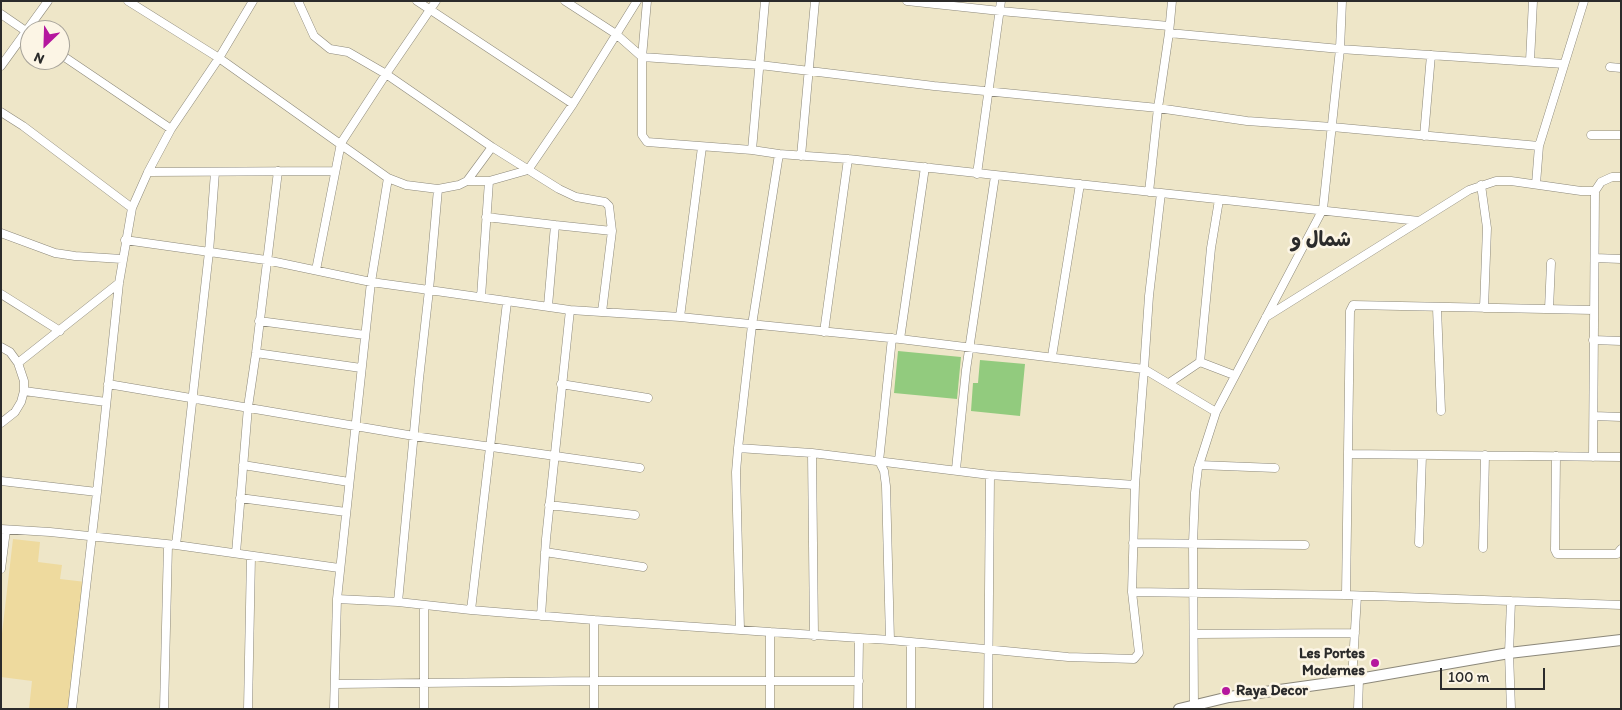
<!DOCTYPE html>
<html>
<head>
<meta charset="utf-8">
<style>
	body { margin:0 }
	#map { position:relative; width:1622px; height:710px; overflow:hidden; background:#eee6c8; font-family:Itim,sans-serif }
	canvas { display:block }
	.frame { position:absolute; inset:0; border:2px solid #2b2b2b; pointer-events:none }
	.north { position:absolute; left:20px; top:20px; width:50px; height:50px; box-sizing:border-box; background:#fcf5e5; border:1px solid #a8a49b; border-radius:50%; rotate:204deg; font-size:14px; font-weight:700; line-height:20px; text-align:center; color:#2b2b2b }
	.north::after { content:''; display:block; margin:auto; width:18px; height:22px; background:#b5179e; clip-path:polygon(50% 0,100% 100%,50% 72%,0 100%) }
	.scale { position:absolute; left:1440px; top:668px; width:105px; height:22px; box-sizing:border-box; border:2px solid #2b2b2b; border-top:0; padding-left:6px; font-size:15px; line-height:18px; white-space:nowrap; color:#2b2b2b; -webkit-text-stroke:4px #fcf5e5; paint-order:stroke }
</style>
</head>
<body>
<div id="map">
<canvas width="1622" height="710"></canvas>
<div class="frame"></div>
<div class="north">N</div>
<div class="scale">100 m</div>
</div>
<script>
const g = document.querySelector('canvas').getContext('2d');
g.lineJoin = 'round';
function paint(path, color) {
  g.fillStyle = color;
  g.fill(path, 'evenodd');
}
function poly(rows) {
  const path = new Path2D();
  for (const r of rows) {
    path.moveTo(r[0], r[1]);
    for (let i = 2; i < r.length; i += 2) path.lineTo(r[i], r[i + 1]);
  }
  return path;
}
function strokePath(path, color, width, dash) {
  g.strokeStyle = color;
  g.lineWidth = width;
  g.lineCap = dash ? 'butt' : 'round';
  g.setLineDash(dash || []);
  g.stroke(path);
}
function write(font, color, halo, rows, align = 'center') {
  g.font = font + ' Itim,"Playpen Sans Arabic",sans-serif';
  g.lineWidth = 5;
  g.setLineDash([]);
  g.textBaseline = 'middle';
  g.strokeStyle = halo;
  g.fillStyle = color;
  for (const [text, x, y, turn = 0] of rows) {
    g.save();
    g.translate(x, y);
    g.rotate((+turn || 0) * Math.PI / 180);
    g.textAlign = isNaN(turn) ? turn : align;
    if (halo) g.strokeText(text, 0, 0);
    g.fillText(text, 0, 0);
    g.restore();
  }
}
const green = poly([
	[898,351,961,357,957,399,894,393],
	[980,360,1025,364,1020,416,971,411,973,383,978,383]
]);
const sand = poly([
	[13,539,40,542,38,562,62,565,60,579,86,582,72,709,29,709,32,681,1,677,1,642]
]);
const minor = poly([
	[128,1,219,58,388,178,406,185,438,189,459,185,467,181,492,147],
	[298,1,314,36,330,49,348,52,386,74,492,147,559,189,576,197,605,202,609,206,612,231,602,312],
	[417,1,573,104],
	[565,1,616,34,642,57,642,135,647,142,752,150,779,154,848,159,1419,221],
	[647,1,642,57,760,65,934,86,1158,108,1149,192],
	[907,1,1000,11,1169,26],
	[1172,1,1169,33,1158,108,1247,121,1332,127,1539,146],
	[1,14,30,34],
	[1169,33,1340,49,1564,64],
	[60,54,171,129],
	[1530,61,1533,1],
	[1,66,48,1],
	[1610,67,1621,68],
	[1,112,23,126,132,208],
	[1591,135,1621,135],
	[1424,136,1431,55],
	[752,150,765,1],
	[801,156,815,1],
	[148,172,335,171],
	[977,174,1001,1],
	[467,181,489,181,528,170,573,104,637,1],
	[1536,184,1539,146,1584,1],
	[1481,185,1487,228,1484,308],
	[438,189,429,290,570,310,680,317,900,339,1144,369,1135,485],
	[1161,193,1149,296,1144,369,1216,412],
	[1219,200,1211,248,1200,362,1234,375],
	[486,217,555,225],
	[1,233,55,253,75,256,122,259],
	[125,240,266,260,371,282,429,290,419,379,398,602],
	[1595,258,1621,259],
	[316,270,341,143,386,74,436,1],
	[1,294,60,331],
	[481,297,489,181],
	[548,306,555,225,612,231],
	[1437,308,1441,411],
	[1549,309,1551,263],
	[680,317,702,147],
	[1266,317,1469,190,1496,181,1511,181,1581,191,1595,191],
	[259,321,365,335],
	[824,332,848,159],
	[900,339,925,167],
	[1593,340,1621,341],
	[1,347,10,352,18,363,24,381,24,391,21,402,15,412,1,423],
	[256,353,361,368],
	[1052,356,1080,184],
	[18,363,119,283],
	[1169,383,1200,362],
	[108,384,414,436,640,468],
	[561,384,648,398],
	[24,391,106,402],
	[1594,416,1621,417],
	[738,448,752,325,779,154],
	[812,453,814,636],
	[1348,454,1621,457],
	[1556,456,1555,550,1557,554,1617,554,1621,549],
	[1593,457,1595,191,1601,182,1612,177,1621,177],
	[243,465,349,482],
	[1199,465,1275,468],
	[956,469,966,370,995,176],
	[1,481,97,492],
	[240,498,346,512],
	[549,505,635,515],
	[1,529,50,532,176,545,339,568],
	[1133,543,1305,545],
	[1419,543,1422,455],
	[176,545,209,252,215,172],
	[1483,548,1485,455],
	[545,552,643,567],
	[236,553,248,407,256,353,278,171],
	[1,569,6,530],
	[1132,592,1346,595,1621,605],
	[1346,595,1350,311,1353,305,1593,310],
	[337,599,371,282,388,178],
	[424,605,424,709],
	[471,610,507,302],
	[541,616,546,539,570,310],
	[594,620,770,632,770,709],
	[740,629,736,472,738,448,812,453,990,475,1135,485,1132,592,1139,653,1134,659,1068,657,890,640,770,632],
	[1194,634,1355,633],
	[890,640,886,486,884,471,879,461,892,338],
	[911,643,911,709],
	[1352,680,1357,596],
	[336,684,594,681,859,681],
	[72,709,97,492,119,283,132,208,148,172,171,129,219,58,253,1],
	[164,709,168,545],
	[248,709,251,556],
	[334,709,337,599,398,602,471,610,594,620,594,709],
	[858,709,859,639],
	[988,709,990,475],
	[1194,709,1193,543,1195,493,1198,468,1216,412,1323,209,1340,49,1342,1],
	[1358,709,1359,679],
	[1511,709,1509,653,1511,601]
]);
const tertiary = poly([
	[1179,709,1229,697,1359,679,1509,653,1621,640]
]);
const markers = [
	[1375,663,5,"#b5179e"],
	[1226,691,5,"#b5179e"]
];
const poiNames = [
	["Les Portes",1365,654],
	["Modernes",1365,671],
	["Raya Decor",1236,691,"left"]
];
const districtNames = [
	["شمال و",1321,241]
];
paint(green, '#92cb7e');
paint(sand, '#eeda9e');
strokePath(minor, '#8c887a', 9);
strokePath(tertiary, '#8c887a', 12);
strokePath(minor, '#fff', 8);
strokePath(tertiary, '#fff', 10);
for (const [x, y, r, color] of markers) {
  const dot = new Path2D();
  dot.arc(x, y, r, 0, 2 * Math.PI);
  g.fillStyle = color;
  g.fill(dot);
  strokePath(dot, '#fcf5e5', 2);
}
write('bold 15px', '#2b2b2b', '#fcf5e5', poiNames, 'right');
write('bold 20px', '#2b2b2b', '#fcf5e5', districtNames);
</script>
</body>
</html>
